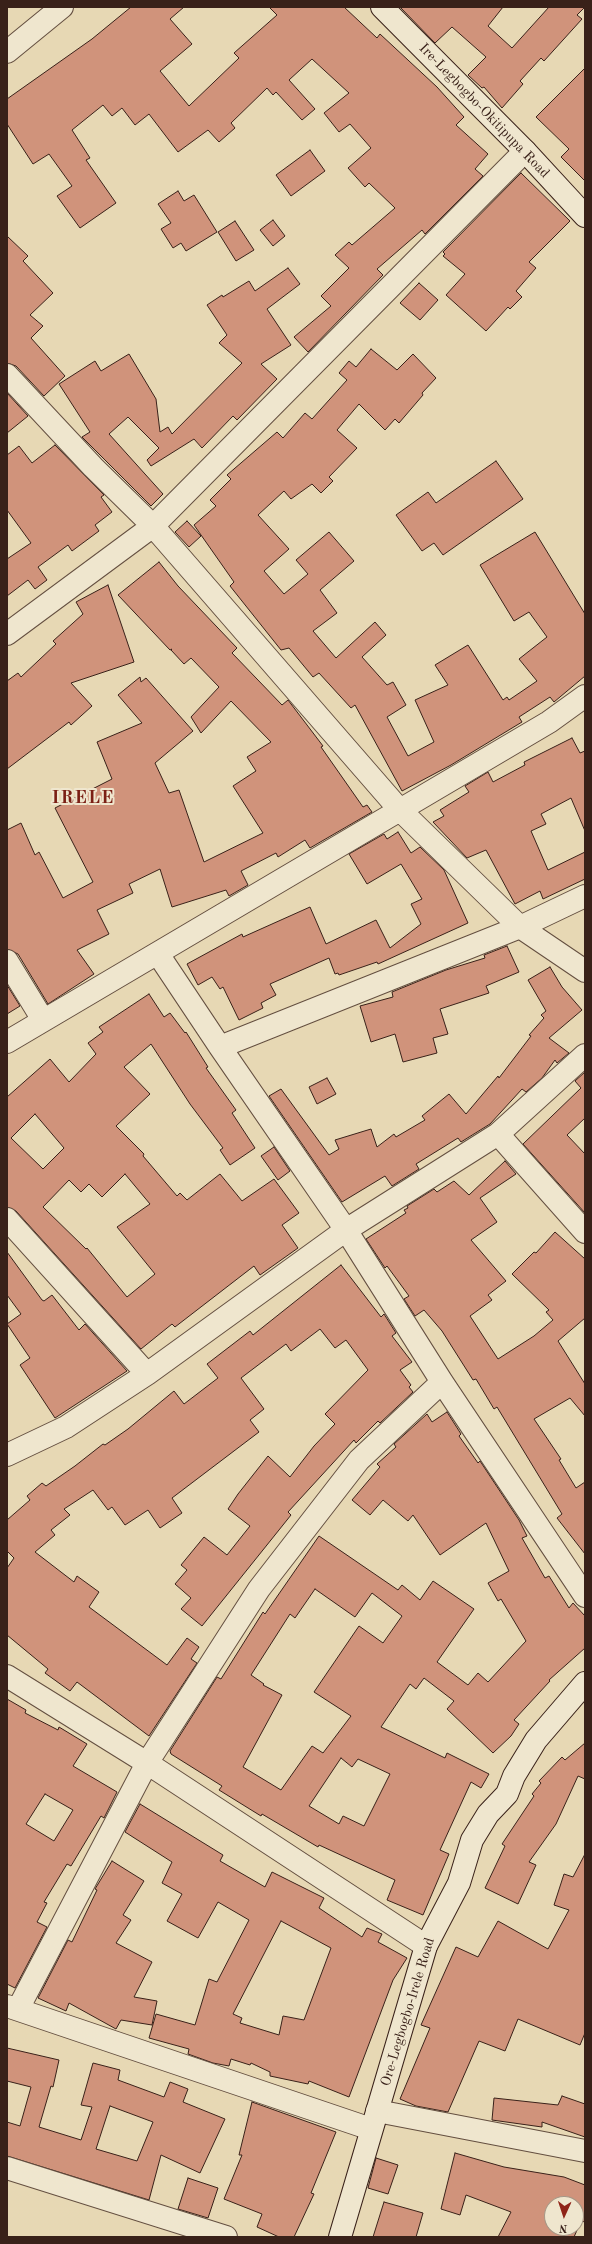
<!DOCTYPE html>
<html>
<head>
<meta charset="utf-8">
<style>
	body { margin:0 }
	#map { position:relative; width:592px; height:2244px; overflow:hidden; background:#e7d8b4; font-family:"Old Standard TT",serif }
	canvas { display:block }
	.frame { position:absolute; inset:0; border:8px solid #392119; pointer-events:none }
	.north { position:absolute; left:544px; top:2196px; width:40px; height:40px; box-sizing:border-box; background:#efe6ce; border:1px solid #a69786; border-radius:50%; rotate:183deg; font-size:11px; font-weight:700; line-height:16px; text-align:center; color:#392119 }
	.north::after { content:''; display:block; margin:auto; width:14px; height:18px; background:#8f2418; clip-path:polygon(50% 0,100% 100%,50% 72%,0 100%) }
</style>
</head>
<body>
<div id="map">
<canvas width="592" height="2244"></canvas>
<div class="frame"></div>
<div class="north">N</div>
</div>
<script>
const g = document.querySelector('canvas').getContext('2d');
g.lineJoin = 'round';
function paint(path, color) {
  g.fillStyle = color;
  g.fill(path, 'evenodd');
}
function poly(rows) {
  const path = new Path2D();
  for (const r of rows) {
    path.moveTo(r[0], r[1]);
    for (let i = 2; i < r.length; i += 2) path.lineTo(r[i], r[i + 1]);
  }
  return path;
}
function strokePath(path, color, width, dash) {
  g.strokeStyle = color;
  g.lineWidth = width;
  g.lineCap = dash ? 'butt' : 'round';
  g.setLineDash(dash || []);
  g.stroke(path);
}
function write(font, color, halo, rows, align = 'center') {
  g.font = font + ' "Old Standard TT",serif';
  g.lineWidth = 4;
  g.setLineDash([]);
  g.textBaseline = 'middle';
  g.strokeStyle = halo;
  g.fillStyle = color;
  for (const [text, x, y, turn = 0] of rows) {
    g.save();
    g.translate(x, y);
    g.rotate((+turn || 0) * Math.PI / 180);
    g.textAlign = isNaN(turn) ? turn : align;
    if (halo) g.strokeText(text, 0, 0);
    g.fillText(text, 0, 0);
    g.restore();
  }
}
const building = poly([
	[131,7,184,7,170,19,192,44,160,71,189,106,239,58,234,53,277,15,269,7,344,7,377,38,380,34,437,87,464,117,456,125,488,154,475,169,483,176,425,234,422,230,377,269,383,275,308,352,294,337,331,306,321,296,349,268,335,255,349,242,352,245,395,208,369,183,365,187,348,168,371,148,350,124,339,132,324,113,349,93,312,59,289,80,315,109,302,120,276,92,273,95,267,88,231,123,235,128,219,142,208,130,178,152,149,114,135,125,122,108,112,116,103,105,72,130,90,158,86,160,116,203,80,228,57,196,72,186,49,154,33,164,7,124,7,99,92,39,131,7],
	[400,7,503,7,488,26,512,48,549,7,585,7,577,15,582,19,544,61,541,58,520,81,523,84,502,108,484,87,482,88,468,75,486,57,452,27,435,43,400,7],
	[585,68,585,181,561,157,569,149,536,117,585,68],
	[310,150,325,171,291,196,276,175,310,150],
	[521,173,570,221,529,262,536,268,516,291,522,297,510,309,508,307,486,331,446,295,465,274,443,256,445,254,443,252,521,173],
	[178,191,184,201,194,195,217,232,186,251,181,243,173,248,161,229,171,223,158,204,178,191],
	[273,220,285,236,273,246,260,230,273,220],
	[235,221,254,250,236,261,218,232,235,221],
	[7,236,28,256,23,261,53,293,30,315,43,326,31,338,65,376,44,396,16,366,7,363,7,236],
	[288,268,300,284,267,309,291,345,261,364,277,379,237,420,233,416,202,448,194,439,151,466,147,460,159,448,128,417,109,434,163,494,151,506,82,437,90,432,59,384,95,361,101,371,129,354,156,399,160,432,168,427,172,434,242,363,219,343,227,335,207,305,222,295,223,297,249,281,255,291,288,268],
	[419,283,438,300,420,320,400,303,419,283],
	[371,349,397,370,413,354,436,378,422,393,423,395,399,423,395,419,385,430,359,404,337,430,357,448,329,477,333,481,321,493,312,484,291,499,284,491,258,515,289,549,264,571,284,594,308,574,296,560,329,532,354,561,320,590,337,613,313,631,336,658,375,622,386,635,362,657,387,685,393,682,406,705,387,717,408,756,434,742,415,700,448,685,435,665,468,645,503,700,507,697,509,700,537,681,519,659,547,637,529,612,514,621,480,565,535,532,585,614,585,676,554,702,550,697,519,717,522,722,451,765,402,791,355,705,351,708,319,673,313,677,289,648,281,650,230,586,234,582,194,525,216,506,210,500,231,479,227,475,277,432,283,438,305,413,312,419,347,380,339,373,349,361,356,367,371,349],
	[7,393,28,416,7,433,7,393],
	[55,445,104,495,101,497,112,512,95,525,99,531,72,551,68,545,38,567,47,580,35,589,28,580,7,596,7,559,31,543,7,510,7,455,19,446,32,463,55,445],
	[496,461,523,499,443,555,434,543,422,551,396,515,428,492,436,503,496,461],
	[187,521,201,536,189,547,175,532,187,521],
	[159,562,178,586,237,648,232,653,282,705,288,700,323,746,321,747,363,807,367,805,372,812,310,848,305,840,278,857,276,853,241,871,248,885,229,896,226,890,172,907,160,869,129,884,133,893,97,910,109,934,77,950,94,974,48,1004,18,954,7,949,7,830,21,823,35,855,39,852,63,898,93,882,55,808,112,779,97,742,142,723,118,695,140,677,141,682,146,678,193,731,155,763,169,793,179,790,204,862,263,833,233,786,256,771,247,757,271,742,231,701,201,733,191,717,219,687,191,658,184,664,171,650,172,649,170,650,118,595,159,562],
	[108,585,134,662,71,683,92,706,71,725,69,722,7,769,7,681,18,673,21,677,56,644,53,641,83,614,76,602,108,585],
	[572,738,580,753,585,751,585,831,571,798,541,814,546,824,531,831,548,870,585,852,585,879,543,899,540,891,515,904,486,850,467,858,433,822,444,816,440,810,469,792,465,786,488,772,493,782,525,765,524,762,572,738],
	[398,832,411,853,420,847,444,870,468,923,378,964,377,962,339,975,338,973,335,974,329,958,270,984,276,995,261,1003,263,1008,239,1020,223,987,220,989,212,977,198,985,187,964,242,934,243,937,310,907,326,944,376,920,390,948,421,924,411,904,422,899,401,864,367,884,349,854,384,834,387,839,398,832],
	[507,946,519,972,486,986,489,993,440,1009,448,1034,433,1038,437,1053,403,1062,395,1034,371,1042,360,1006,393,997,392,992,446,970,485,958,484,955,507,946],
	[550,967,562,987,582,1010,549,1038,569,1053,557,1063,555,1060,542,1078,526,1092,522,1089,490,1124,461,1142,458,1138,416,1164,419,1169,392,1186,385,1176,342,1202,269,1096,281,1089,329,1155,339,1149,335,1140,371,1129,377,1147,394,1134,396,1137,425,1120,422,1116,449,1094,466,1114,498,1076,499,1078,531,1036,529,1035,544,1018,541,1015,546,1011,528,980,550,967],
	[7,985,20,1006,7,1014,7,985],
	[149,994,164,1017,170,1013,185,1033,186,1032,208,1067,206,1068,236,1110,232,1113,255,1148,230,1165,220,1150,223,1148,190,1104,151,1044,124,1067,150,1094,116,1126,144,1154,143,1156,177,1196,180,1193,187,1200,220,1174,242,1201,274,1179,299,1213,282,1225,298,1248,260,1275,254,1266,175,1327,172,1324,141,1349,16,1211,7,1207,7,1097,50,1059,69,1082,96,1054,88,1043,103,1032,99,1027,149,994],
	[35,1114,64,1148,43,1169,11,1138,35,1114],
	[125,1174,150,1204,117,1227,155,1274,127,1297,87,1248,86,1249,43,1207,69,1180,81,1192,89,1184,102,1197,125,1174],
	[585,1072,585,1118,567,1135,585,1154,585,1213,523,1144,581,1088,575,1081,585,1072],
	[327,1078,336,1094,317,1104,309,1087,327,1078],
	[274,1147,290,1171,278,1180,261,1156,274,1147],
	[505,1161,516,1174,480,1198,497,1222,471,1240,506,1281,488,1295,492,1300,470,1316,498,1359,534,1336,553,1320,546,1312,549,1310,512,1274,534,1252,536,1253,555,1232,585,1259,585,1318,558,1341,585,1384,585,1416,570,1398,534,1419,561,1459,559,1460,576,1488,585,1482,585,1554,557,1518,562,1514,497,1407,494,1409,476,1379,473,1380,442,1331,424,1310,415,1316,404,1299,409,1296,387,1266,385,1268,366,1239,406,1213,404,1210,408,1208,407,1206,434,1189,437,1192,454,1181,469,1195,505,1161],
	[7,1252,42,1300,44,1301,52,1295,79,1330,85,1324,127,1371,55,1418,20,1365,30,1358,7,1324,21,1314,7,1295,7,1252],
	[341,1265,381,1317,384,1314,396,1333,392,1336,412,1362,400,1370,411,1385,409,1387,413,1392,380,1423,378,1421,356,1443,354,1440,288,1512,291,1515,202,1626,181,1609,191,1598,175,1584,187,1570,181,1565,204,1537,227,1555,250,1526,228,1509,238,1494,268,1456,290,1477,314,1446,335,1424,325,1414,368,1370,346,1340,335,1348,320,1329,291,1351,286,1344,241,1378,264,1409,250,1420,259,1432,172,1498,182,1513,160,1528,148,1510,125,1525,112,1507,108,1510,93,1490,64,1509,70,1515,51,1530,55,1535,35,1552,74,1582,77,1576,99,1592,89,1607,167,1665,187,1638,199,1647,191,1659,197,1663,149,1736,77,1682,70,1691,45,1673,48,1669,7,1635,7,1568,14,1558,7,1551,7,1520,30,1500,27,1496,42,1483,46,1486,75,1466,103,1444,105,1445,128,1429,174,1391,184,1404,218,1378,207,1364,250,1331,253,1335,341,1265],
	[447,1412,461,1434,459,1436,478,1463,480,1461,519,1520,527,1536,522,1538,545,1578,549,1576,569,1608,573,1603,585,1616,585,1648,549,1680,550,1681,514,1720,519,1724,511,1736,493,1753,447,1709,454,1701,424,1678,416,1689,410,1684,381,1727,445,1758,447,1753,489,1774,481,1788,471,1782,440,1850,449,1854,423,1915,387,1900,395,1880,319,1845,318,1847,262,1814,261,1816,219,1790,222,1786,171,1754,170,1751,217,1677,221,1679,263,1612,265,1614,319,1536,398,1590,402,1585,420,1600,433,1581,474,1609,437,1662,468,1685,478,1673,488,1682,526,1641,501,1599,498,1601,488,1583,509,1571,486,1523,440,1555,413,1515,408,1521,383,1500,370,1515,352,1500,380,1467,377,1464,396,1447,394,1444,427,1414,432,1422,447,1412],
	[315,1589,355,1617,372,1593,402,1616,383,1643,359,1626,314,1692,351,1716,323,1753,312,1746,281,1790,243,1767,282,1695,263,1685,264,1684,251,1675,290,1614,295,1618,315,1589],
	[341,1758,352,1767,358,1759,390,1774,364,1826,343,1816,339,1824,309,1806,341,1758],
	[7,1699,26,1710,25,1713,58,1730,59,1727,87,1744,73,1766,117,1792,104,1818,101,1816,71,1866,67,1864,44,1902,47,1903,37,1922,47,1927,15,1988,7,1984,7,1699],
	[45,1794,73,1810,54,1841,26,1824,45,1794],
	[585,1743,585,1779,578,1776,556,1824,529,1862,536,1865,518,1904,485,1888,505,1846,502,1844,534,1796,532,1794,541,1783,539,1781,562,1757,565,1760,585,1743],
	[140,1804,223,1855,220,1861,265,1887,272,1872,324,1898,319,1908,362,1937,367,1928,382,1934,378,1942,407,1958,393,1980,349,2097,309,2081,308,2084,270,2076,270,2072,251,2063,250,2065,231,2059,229,2066,213,2063,188,2054,189,2049,149,2038,156,2014,195,2025,209,1979,217,1982,249,1920,218,1902,198,1938,167,1921,182,1894,162,1883,172,1862,125,1832,140,1804],
	[281,1921,331,1948,304,2020,283,2016,279,2035,240,2023,242,2018,233,2014,281,1921],
	[585,1854,585,2033,580,2045,518,2019,505,2051,479,2041,448,2112,416,2106,400,2099,430,2028,421,2025,456,1947,478,1957,498,1921,548,1949,569,1910,554,1905,564,1874,573,1877,585,1854],
	[112,1861,144,1881,123,1915,131,1920,116,1943,152,1962,134,1997,157,2001,152,2025,121,2020,116,2029,69,2003,66,2011,38,1998,68,1940,72,1942,97,1890,95,1889,112,1861],
	[7,2048,59,2060,53,2087,51,2086,39,2127,81,2140,92,2107,81,2105,93,2063,120,2070,118,2080,164,2097,170,2082,188,2089,183,2102,225,2119,200,2173,161,2155,149,2200,7,2156,7,2122,20,2126,31,2087,7,2081,7,2048],
	[110,2106,153,2122,137,2161,96,2149,110,2106],
	[562,2096,585,2104,585,2137,542,2122,542,2127,492,2120,494,2098,558,2105,562,2096],
	[252,2102,336,2132,311,2193,314,2194,294,2237,279,2237,257,2227,262,2214,224,2199,242,2155,239,2155,252,2102],
	[455,2153,504,2167,564,2177,585,2185,585,2222,581,2221,574,2237,498,2237,511,2212,466,2195,460,2215,441,2209,455,2153],
	[552,2204,576,2204,576,2228,552,2228,552,2204],
	[376,2158,398,2165,388,2194,368,2188,376,2158],
	[188,2178,218,2188,208,2218,178,2209,188,2178],
	[384,2202,423,2213,416,2237,373,2237,384,2202]
]);
const street = poly([
	[7,52,62,7],
	[7,375,93,467,153,526,399,809,520,927,585,971],
	[7,634,153,526,525,151],
	[158,954,220,1047,346,1230,442,1382,585,1596],
	[7,961,43,1020],
	[7,1042,549,722,585,696],
	[220,1047,520,927,585,896],
	[498,1134,585,1232],
	[7,1219,147,1374],
	[7,1455,66,1427,147,1374,346,1230,498,1134,585,1055],
	[7,1676,147,1763,426,1946],
	[7,2006,371,2129],
	[18,2009,147,1763,259,1589,359,1460,442,1382],
	[377,2111,585,2151],
	[7,2168,226,2237]
]);
const secondary = poly([
	[382,7,525,151,585,216],
	[340,2237,426,1946,459,1883,472,1840,488,1814,507,1794,514,1776,536,1740,585,1683]
]);
const streetNames = [
	["Ire-Legbogbo-Okitipupa Road",484,111,46],
	["Ore-Legbogbo-Irele Road",408,2012,-73]
];
const districtNames = [
	["IRELE",83,798]
];
paint(building, '#d0937b');
strokePath(building, '#392119', 1);
strokePath(street, '#644f40', 24);
strokePath(secondary, '#392119', 24);
strokePath(street, '#efe6ce', 22);
strokePath(secondary, '#efe6ce', 22);
write('14px', '#392119', '#efe6ce', streetNames);
g.letterSpacing = '1px';
write('bold 18px', '#7a1f14', '#efe6ce', districtNames);
g.letterSpacing = '0px';
</script>
</body>
</html>
